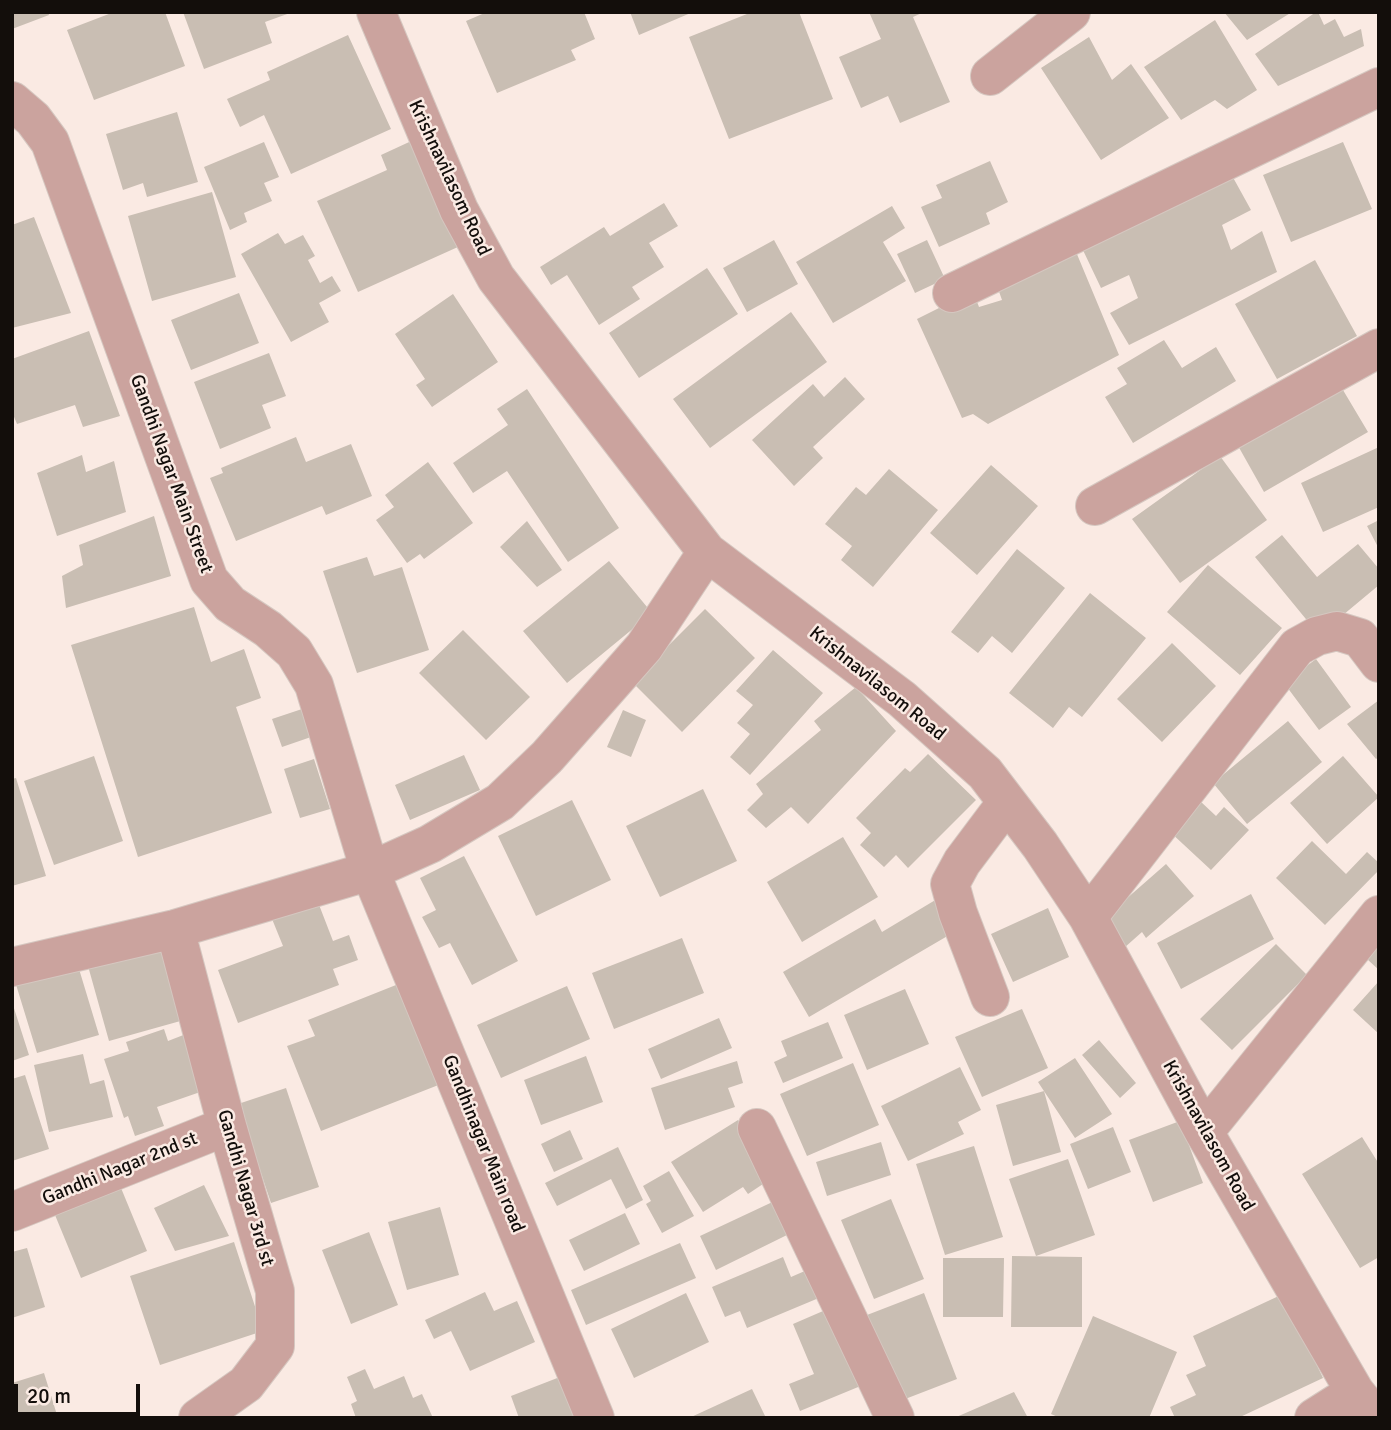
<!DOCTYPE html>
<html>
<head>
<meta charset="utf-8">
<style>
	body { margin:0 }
	#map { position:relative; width:1391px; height:1430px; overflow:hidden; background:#faeae3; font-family:Signika,sans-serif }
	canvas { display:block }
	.frame { position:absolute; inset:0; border:14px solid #130e0b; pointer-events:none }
	.scale { position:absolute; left:14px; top:1384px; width:126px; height:32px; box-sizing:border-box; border:4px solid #130e0b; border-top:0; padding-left:9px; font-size:21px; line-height:24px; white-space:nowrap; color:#130e0b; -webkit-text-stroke:5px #faeae3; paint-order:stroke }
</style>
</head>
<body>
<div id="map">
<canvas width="1391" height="1430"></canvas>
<div class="frame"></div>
<div class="scale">20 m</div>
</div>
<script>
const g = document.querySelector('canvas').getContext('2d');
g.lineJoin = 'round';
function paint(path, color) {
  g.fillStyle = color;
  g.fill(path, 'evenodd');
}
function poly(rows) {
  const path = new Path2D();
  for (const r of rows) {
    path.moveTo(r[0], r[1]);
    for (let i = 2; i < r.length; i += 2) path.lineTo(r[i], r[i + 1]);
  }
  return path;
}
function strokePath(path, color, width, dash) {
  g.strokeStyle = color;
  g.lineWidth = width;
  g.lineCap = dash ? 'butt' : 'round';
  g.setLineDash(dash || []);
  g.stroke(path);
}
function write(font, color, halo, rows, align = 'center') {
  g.font = font + ' Signika,sans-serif';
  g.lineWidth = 5;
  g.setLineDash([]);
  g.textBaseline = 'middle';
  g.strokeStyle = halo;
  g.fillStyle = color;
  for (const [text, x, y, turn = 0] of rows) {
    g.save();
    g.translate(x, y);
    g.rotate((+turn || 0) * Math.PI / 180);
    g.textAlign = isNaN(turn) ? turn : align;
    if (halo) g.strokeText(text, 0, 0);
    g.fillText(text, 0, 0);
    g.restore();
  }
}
const building = poly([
	[12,12,48,12,49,15,12,29],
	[114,12,165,12,185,66,94,100,67,30],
	[183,12,290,12,290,13,265,22,272,43,204,69],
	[487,12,584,12,595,39,571,50,576,60,497,93,466,21],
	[630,12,693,12,639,35],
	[752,12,799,12,833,99,729,139,689,37],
	[869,12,924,12,913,17,950,102,900,123,888,96,861,108,839,57,881,39],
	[1224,12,1292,12,1247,40],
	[1316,12,1318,12,1324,25,1335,19,1344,37,1361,29,1364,46,1278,86,1255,54],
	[1215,20,1257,90,1227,109,1215,100,1181,120,1144,67],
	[348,35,391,129,291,174,264,115,240,127,227,99,270,80,267,72],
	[1089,37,1112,80,1131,64,1169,118,1101,160,1041,68],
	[177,112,198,182,147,197,143,183,123,190,106,134],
	[420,137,469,242,358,292,317,201,387,170,381,155],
	[264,142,279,177,264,183,272,201,244,213,247,222,230,230,204,167],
	[1343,142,1372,209,1291,242,1263,175],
	[990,161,1008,202,986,213,990,224,939,247,921,207,942,198,936,185],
	[1230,172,1251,210,1222,225,1231,250,1262,231,1277,272,1129,345,1110,313,1138,298,1129,275,1101,288,1081,246],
	[212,192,236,277,152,301,128,216],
	[664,203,678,226,649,243,664,267,632,287,640,299,599,325,567,275,551,285,540,267,604,227,610,236],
	[892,206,905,228,883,242,906,281,833,323,796,262],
	[34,217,71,313,12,328,12,225],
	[278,233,285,244,303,235,315,256,308,260,320,283,332,276,341,291,319,303,329,322,291,342,241,254],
	[774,240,798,284,747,312,723,268],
	[927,240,945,279,915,293,897,254],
	[1074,247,1119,355,988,424,973,414,962,418,917,319,973,291,979,307,1002,300,996,283],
	[1315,260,1357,336,1277,379,1235,304],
	[707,268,738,314,639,378,609,333],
	[239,293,259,343,191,370,171,320],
	[453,294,498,362,432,407,416,385,425,379,395,334],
	[791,312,827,362,710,448,673,399],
	[89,331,120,416,83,427,75,405,17,424,12,412,12,359],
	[1164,340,1182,368,1216,347,1236,381,1133,443,1105,397,1127,384,1117,368],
	[269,353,286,396,262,405,271,428,220,449,194,382],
	[845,377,865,399,813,447,823,458,794,486,752,440,813,384,824,397],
	[1340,385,1368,432,1264,492,1237,444],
	[527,389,619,528,568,562,507,471,473,493,453,463,508,425,497,409],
	[296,437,306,462,351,444,372,496,326,515,322,506,236,541,210,478,223,473,221,468],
	[1379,447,1379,507,1323,532,1301,483],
	[82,455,86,472,114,461,126,512,57,536,37,473],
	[1220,456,1267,520,1180,583,1132,519],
	[428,462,473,523,424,559,420,554,407,563,376,520,394,507,385,495],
	[991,465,1038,506,977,575,930,533],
	[889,469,938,510,873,587,841,560,852,546,825,524,856,487,866,495],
	[154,516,171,576,66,608,62,576,83,565,79,545],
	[1379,520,1379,549,1367,526],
	[527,521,562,570,537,587,500,547],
	[1282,535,1317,577,1358,544,1379,569,1379,585,1319,635,1255,557],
	[1017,549,1065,588,1012,653,992,636,978,653,951,632],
	[367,557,374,576,402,567,429,650,357,673,323,571],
	[609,561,652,613,567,683,523,631],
	[1208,565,1282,628,1240,675,1167,612],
	[1090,593,1146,638,1082,717,1069,707,1053,728,1009,693],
	[194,607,211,662,244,649,261,698,236,707,272,813,138,857,71,645],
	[705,609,755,658,682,732,632,682],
	[463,630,530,697,486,740,419,673],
	[1172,643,1216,686,1162,742,1117,699],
	[773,650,823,693,750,775,730,757,750,734,737,723,753,705,736,691],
	[1316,659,1351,707,1319,730,1284,683],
	[856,687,896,731,808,824,791,807,766,828,747,810,763,794,756,784,821,730,814,721],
	[1379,700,1379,757,1376,759,1347,724],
	[302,709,311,737,282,747,272,719],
	[623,710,646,720,631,757,607,747],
	[1288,721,1322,762,1247,824,1213,783],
	[928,754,976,800,908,868,896,855,884,867,860,845,871,833,856,818,905,768,910,772],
	[464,755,480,790,410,820,395,785],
	[94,756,123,841,54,865,24,781],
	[1343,756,1379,797,1327,844,1290,803],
	[314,759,330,809,300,818,284,769],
	[16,778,46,876,12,886,12,779],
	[703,789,737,861,660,897,626,826],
	[572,800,611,880,536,916,498,836],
	[1199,800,1216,816,1224,807,1249,830,1211,870,1169,831],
	[843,837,878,897,802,942,767,882],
	[1312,841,1346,874,1367,852,1379,863,1379,870,1325,925,1276,878],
	[464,856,518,961,472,985,450,943,439,948,422,917,436,910,420,878],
	[1166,864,1194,896,1146,938,1142,932,1124,948,1101,921],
	[1251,894,1274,939,1181,989,1157,943],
	[316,897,333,941,349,935,358,960,333,969,339,985,238,1023,218,970,283,946,270,914],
	[937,899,956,931,809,1017,783,972,875,919,882,932],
	[1048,908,1069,957,1013,982,991,934],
	[1379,925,1379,970,1356,949],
	[682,938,704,993,614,1029,592,973],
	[1276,944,1307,975,1232,1050,1200,1019],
	[163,945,184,1020,109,1041,88,966],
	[76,959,99,1035,37,1053,14,978],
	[1379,981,1379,1034,1353,1010],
	[401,983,441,1084,321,1131,287,1046,315,1036,308,1020],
	[567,986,590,1039,501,1078,477,1025],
	[905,989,929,1044,867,1070,844,1015],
	[12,1002,29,1055,12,1061],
	[1022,1009,1048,1068,982,1097,955,1037],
	[719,1018,732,1048,661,1079,648,1049],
	[828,1022,843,1058,783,1083,774,1062,787,1056,781,1041],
	[164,1029,168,1041,186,1034,206,1090,157,1107,164,1126,135,1136,128,1116,124,1118,104,1059,129,1051,126,1042],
	[1099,1040,1136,1083,1120,1098,1082,1055],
	[83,1054,90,1084,104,1080,113,1117,49,1132,34,1065],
	[586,1056,603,1102,541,1125,524,1080],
	[1075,1058,1112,1114,1075,1138,1038,1082],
	[737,1061,743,1083,728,1088,735,1107,665,1130,651,1088],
	[853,1063,879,1125,807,1156,780,1094],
	[960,1067,981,1110,958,1122,964,1134,908,1161,881,1106],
	[25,1075,49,1149,12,1161,12,1079],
	[286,1088,319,1187,271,1203,238,1104],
	[1044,1091,1061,1152,1013,1166,996,1105],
	[738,1120,775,1176,748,1194,743,1187,703,1212,671,1162],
	[1180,1121,1203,1183,1153,1202,1129,1140],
	[1113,1127,1131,1172,1088,1189,1070,1144],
	[570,1130,583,1159,554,1172,541,1144],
	[1362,1137,1379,1164,1379,1257,1360,1268,1302,1174],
	[881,1142,891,1175,827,1196,816,1162],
	[974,1146,1003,1237,945,1255,916,1164],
	[618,1147,643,1200,626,1209,611,1179,557,1206,545,1183],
	[1068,1159,1095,1235,1036,1256,1009,1179],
	[669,1171,694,1216,662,1233,646,1204,651,1201,643,1186],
	[204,1185,229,1236,175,1251,154,1208],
	[121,1188,147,1251,81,1278,55,1215],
	[781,1198,787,1235,716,1270,700,1236],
	[891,1199,924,1279,874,1299,841,1220],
	[440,1207,459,1275,407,1290,388,1222],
	[625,1213,640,1244,584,1271,569,1240],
	[369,1232,398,1305,351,1324,322,1250],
	[234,1242,263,1331,160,1365,130,1276],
	[680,1243,696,1278,586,1325,571,1290],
	[27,1248,45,1307,12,1318,12,1252],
	[1012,1256,1082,1257,1082,1327,1011,1327],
	[783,1257,791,1277,814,1267,826,1295,747,1328,740,1311,725,1317,712,1287],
	[943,1258,1004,1258,1003,1317,943,1317],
	[485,1292,494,1311,517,1301,535,1342,470,1371,451,1331,434,1339,425,1320],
	[686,1293,709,1342,634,1378,611,1329],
	[924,1293,957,1379,900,1401,867,1315],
	[1283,1294,1323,1378,1238,1418,1175,1418,1170,1407,1196,1395,1186,1375,1206,1366,1193,1336],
	[830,1308,863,1385,800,1411,789,1384,814,1374,793,1324],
	[1093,1316,1177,1352,1149,1418,1060,1418,1051,1414],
	[365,1369,374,1389,404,1376,413,1398,422,1394,433,1418,356,1418,351,1404,357,1401,347,1377],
	[44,1373,57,1415,50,1418,12,1418,12,1383],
	[565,1375,580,1414,572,1418,519,1418,511,1396],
	[752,1389,766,1418,689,1418],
	[1014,1392,1028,1418,954,1418]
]);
const minor = poly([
	[376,12,459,210,496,278,707,552,902,699,985,773,1040,845,1088,917,1204,1132,1355,1392,1376,1418],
	[990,76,1071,12],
	[12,101,33,119,50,142,209,580,230,604,268,629,294,652,314,685,370,871,595,1418],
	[952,293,1379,87],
	[1095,506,1379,348],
	[1088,917,1297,647,1317,636,1337,631,1360,638,1379,663],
	[175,929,227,1126,275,1291,275,1346,246,1384,198,1418],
	[12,967,175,929,370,871,430,844,500,802,547,757,644,647,707,552],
	[990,997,958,913,950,884,962,862,1007,802],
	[757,1128,895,1418],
	[1204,1132,1379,915],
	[12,1212,227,1126],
	[1314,1418,1355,1392]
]);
const streetNames = [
	["Krishnavilasom Road",449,178,65],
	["Gandhi Nagar Main Street",171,474,70],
	["Krishnavilasom Road",877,684,39],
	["Krishnavilasom Road",1208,1136,61],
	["Gandhinagar Main road",483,1144,68],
	["Gandhi Nagar 2nd st",120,1169,-22],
	["Gandhi Nagar 3rd st",245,1188,74]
];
paint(building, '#c9beb3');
strokePath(minor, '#d5c7c0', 40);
strokePath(minor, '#cba39e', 38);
write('19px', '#130e0b', '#faeae3', streetNames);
</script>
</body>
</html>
